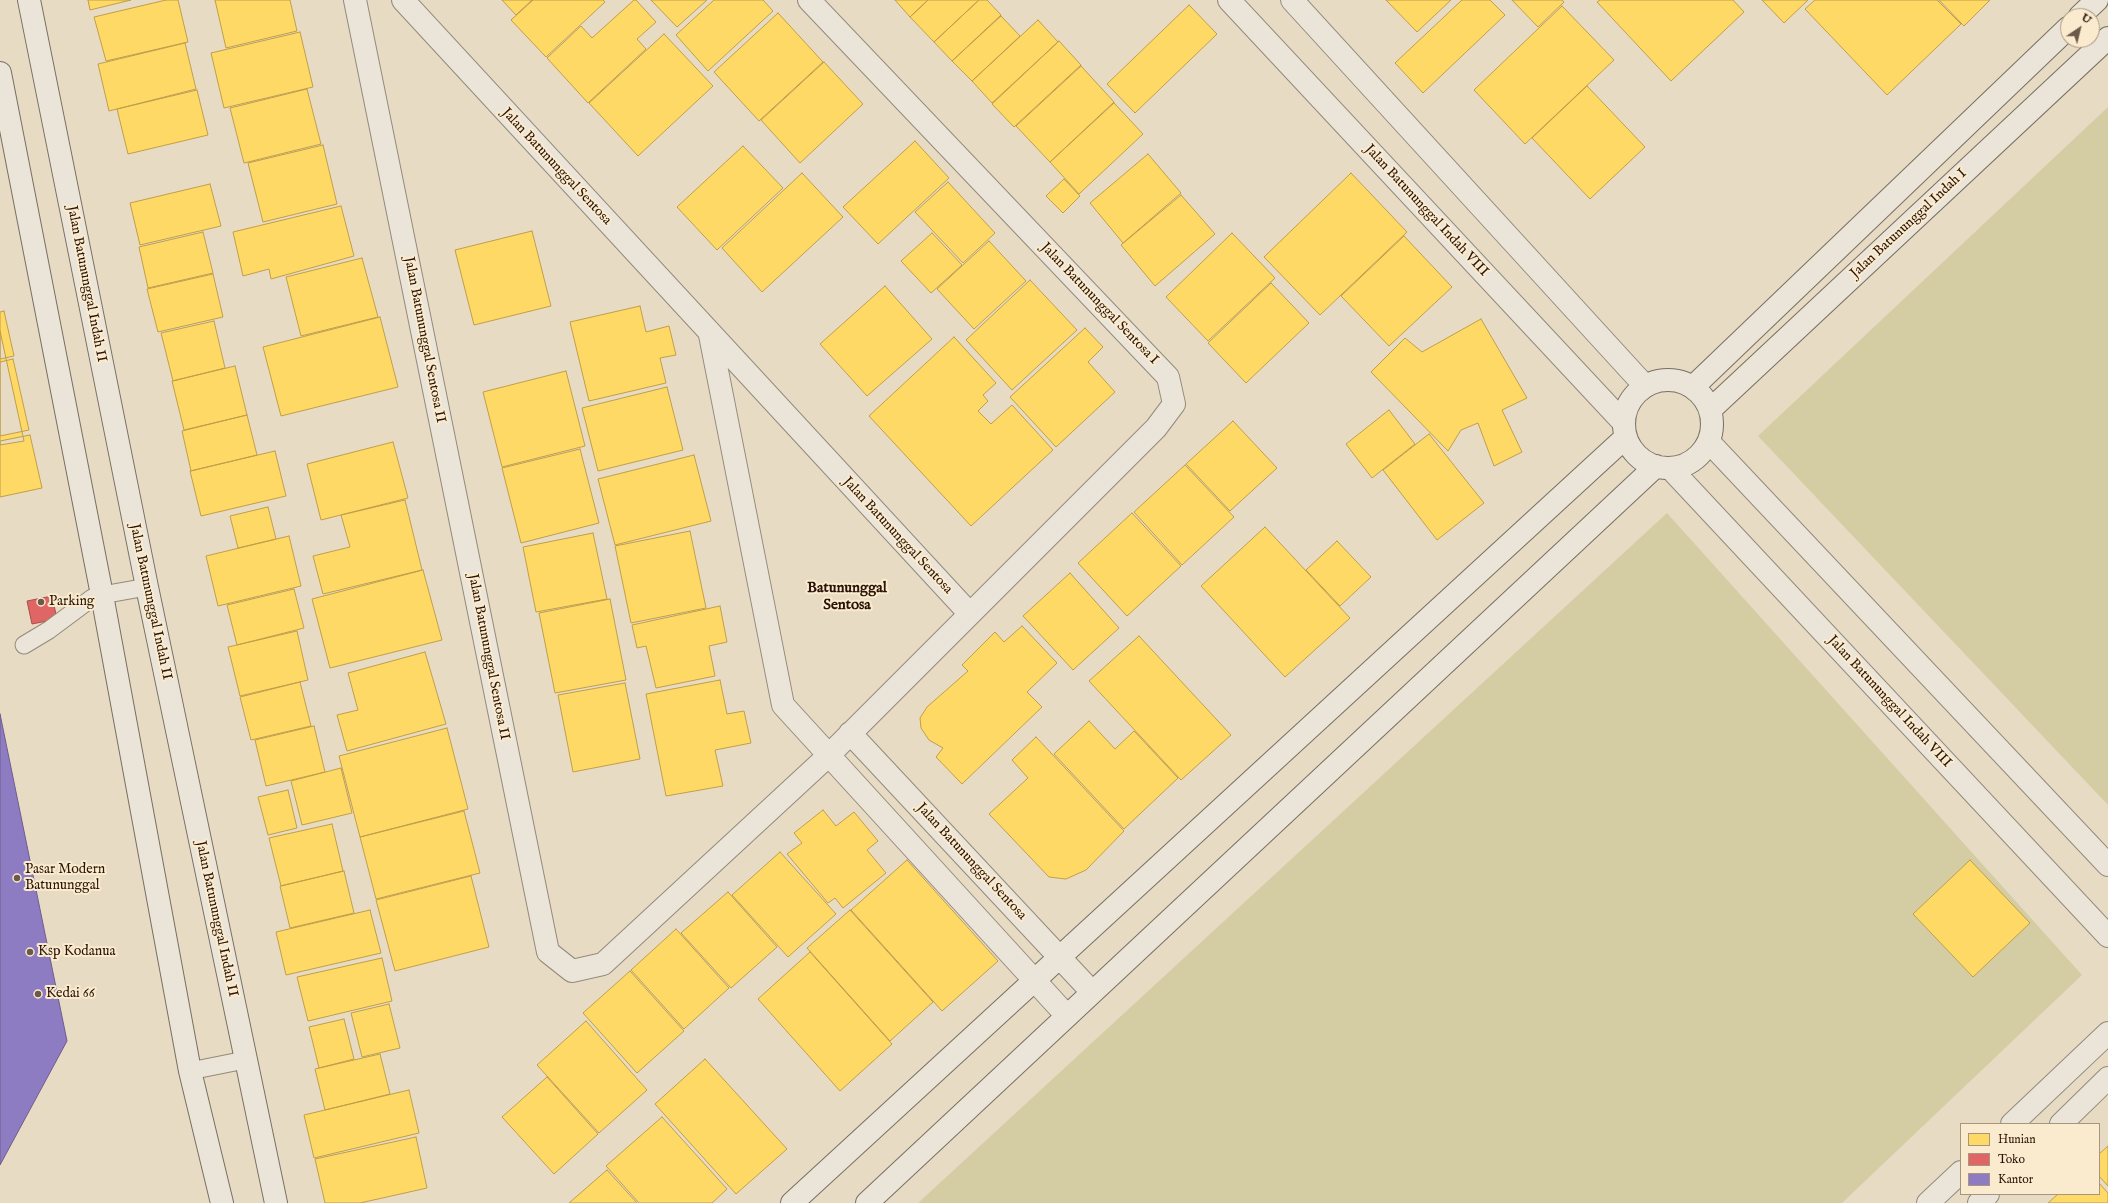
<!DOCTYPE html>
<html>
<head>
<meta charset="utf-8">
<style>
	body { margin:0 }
	#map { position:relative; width:2108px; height:1203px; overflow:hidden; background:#e8dbc3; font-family:"IM FELL English",serif }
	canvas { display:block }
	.legend { position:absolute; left:1960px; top:1123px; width:140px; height:72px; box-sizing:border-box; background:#faebce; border:1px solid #a7957f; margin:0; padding:5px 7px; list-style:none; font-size:12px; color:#2a1308 }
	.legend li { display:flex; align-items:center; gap:8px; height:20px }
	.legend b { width:20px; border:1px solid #a7957f }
	.north { position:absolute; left:2060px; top:8px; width:40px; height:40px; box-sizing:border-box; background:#faebce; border:1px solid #a7957f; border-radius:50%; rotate:35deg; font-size:11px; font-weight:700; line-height:16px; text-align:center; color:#2a1308 }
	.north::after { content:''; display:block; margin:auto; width:14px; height:18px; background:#6c5949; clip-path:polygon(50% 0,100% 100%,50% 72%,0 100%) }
</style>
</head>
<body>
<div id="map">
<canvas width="2108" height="1203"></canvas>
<ul class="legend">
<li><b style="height:11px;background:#ffd966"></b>Hunian</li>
<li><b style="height:11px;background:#e06666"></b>Toko</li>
<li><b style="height:11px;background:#8e7cc3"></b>Kantor</li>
</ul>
<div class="north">U</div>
</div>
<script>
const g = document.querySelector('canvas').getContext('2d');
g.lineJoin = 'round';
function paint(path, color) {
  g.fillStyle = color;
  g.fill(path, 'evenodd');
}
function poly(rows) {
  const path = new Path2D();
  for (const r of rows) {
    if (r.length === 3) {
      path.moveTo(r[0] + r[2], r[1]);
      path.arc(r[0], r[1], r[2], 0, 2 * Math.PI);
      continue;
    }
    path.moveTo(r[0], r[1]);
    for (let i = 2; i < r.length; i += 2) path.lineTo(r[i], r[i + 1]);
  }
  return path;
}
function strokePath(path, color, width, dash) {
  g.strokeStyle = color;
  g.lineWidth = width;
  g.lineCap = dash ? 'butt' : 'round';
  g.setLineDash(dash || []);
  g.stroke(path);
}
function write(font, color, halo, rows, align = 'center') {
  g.font = font + ' "IM FELL English",serif';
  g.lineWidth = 4;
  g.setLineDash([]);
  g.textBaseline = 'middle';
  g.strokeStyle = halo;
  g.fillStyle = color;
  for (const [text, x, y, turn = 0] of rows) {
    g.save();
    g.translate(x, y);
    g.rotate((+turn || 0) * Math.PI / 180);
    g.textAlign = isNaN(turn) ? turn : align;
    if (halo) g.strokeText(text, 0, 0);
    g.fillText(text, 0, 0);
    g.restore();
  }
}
const green = poly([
	[2108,107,2108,805,1758,436],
	[1667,513,2082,975,1842,1203,918,1203]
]);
const homes = poly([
	[88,0,131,0,90,10,88,0],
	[166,0,178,0,188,42,106,61,94,17,166,0],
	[215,0,290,0,297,31,226,48,215,0],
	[502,0,532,0,516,15,502,0],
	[533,0,603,0,605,2,546,57,511,20,533,0],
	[634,0,636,0,656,22,637,39,646,49,588,103,547,58,581,26,592,38,634,0],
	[651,0,707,0,677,27,651,0],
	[714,0,763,0,773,11,708,71,676,35,714,0],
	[895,0,928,0,910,17,895,0],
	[928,0,979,0,934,42,910,17,928,0],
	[979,0,987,0,1001,15,952,61,934,42,979,0],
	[1386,0,1451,0,1417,32,1386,0],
	[1462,0,1490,0,1505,15,1423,93,1395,63,1462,0],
	[1512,0,1562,0,1564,2,1538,27,1512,0],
	[1600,0,1733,0,1744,12,1671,81,1597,2,1600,0],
	[1762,0,1808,0,1784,23,1762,0],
	[1815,0,1937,0,1961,24,1887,95,1805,9,1815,0],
	[1939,0,1990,0,1964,26,1939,0],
	[1189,5,1217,34,1135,113,1107,84,1189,5],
	[1562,6,1614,60,1525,144,1474,90,1562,6],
	[778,13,823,62,759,121,714,72,778,13],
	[1001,16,1020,36,972,81,952,61,1001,16],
	[1038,20,1058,42,992,103,972,81,1038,20],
	[300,32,313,87,224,108,211,53,300,32],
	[664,34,713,86,638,156,589,103,664,34],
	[1059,41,1081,65,1014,127,992,104,1059,41],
	[185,43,196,89,109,111,98,64,185,43],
	[824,62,863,104,800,163,761,120,824,62],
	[1081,66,1114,102,1050,162,1016,126,1081,66],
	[1587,86,1645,147,1590,199,1532,138,1587,86],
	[307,89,321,144,244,163,230,108,307,89],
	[197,90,208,135,128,154,117,109,197,90],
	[1114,103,1143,134,1079,194,1050,162,1114,103],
	[915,141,949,178,878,244,843,207,915,141],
	[323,145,337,204,263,222,248,163,323,145],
	[743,146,783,188,717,250,677,207,743,146],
	[1148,154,1181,193,1123,243,1090,203,1148,154],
	[802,173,843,217,762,292,722,248,802,173],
	[1351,173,1407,232,1320,315,1264,257,1351,173],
	[1064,179,1080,196,1063,213,1046,196,1064,179],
	[948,182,995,233,963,263,915,212,948,182],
	[210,184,221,226,140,245,130,203,210,184],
	[1181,195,1215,234,1155,286,1121,245,1181,195],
	[341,206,354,256,271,279,269,269,243,276,233,232,341,206],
	[532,231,551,306,474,325,455,250,532,231],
	[203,232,213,273,148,288,139,247,203,232],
	[932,233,962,265,931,293,901,261,932,233],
	[1232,233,1275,278,1208,341,1166,297,1232,233],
	[1404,236,1452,287,1389,346,1341,296,1404,236],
	[989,241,1026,281,974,329,937,289,989,241],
	[362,258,378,317,301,336,286,277,362,258],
	[213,274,223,317,158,332,147,289,213,274],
	[1030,280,1077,330,1012,390,966,340,1030,280],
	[1271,283,1309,323,1246,383,1208,343,1271,283],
	[885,286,932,339,867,396,820,344,885,286],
	[640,306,646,332,669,326,676,355,660,358,666,383,589,401,570,322,640,306],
	[4,311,14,356,0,359,0,312,4,311],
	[380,317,398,387,281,416,263,347,380,317],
	[1481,319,1527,398,1502,410,1522,452,1494,466,1478,423,1461,430,1448,451,1371,372,1405,338,1422,352,1481,319],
	[214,321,225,368,173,381,161,333,214,321],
	[1085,328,1103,347,1088,362,1115,392,1056,447,1010,397,1085,328],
	[0,331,24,441,0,445,0,331],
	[954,337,996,383,983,395,988,401,978,411,991,424,1012,405,1053,450,971,526,869,416,954,337],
	[13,359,29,430,0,436,0,362,13,359],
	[235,366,247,415,184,430,172,381,235,366],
	[566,371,585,446,502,467,483,392,566,371],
	[667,387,683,450,598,471,582,408,667,387],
	[1389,410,1415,444,1372,478,1346,444,1389,410],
	[247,415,257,455,191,471,182,431,247,415],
	[1233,421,1277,468,1230,511,1186,464,1233,421],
	[1429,434,1484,503,1437,540,1383,470,1429,434],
	[30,435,42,488,0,497,0,441,30,435],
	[393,442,408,498,321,520,307,464,393,442],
	[580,449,599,523,521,543,502,468,580,449],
	[275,451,286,496,201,516,190,471,275,451],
	[694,455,711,521,615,545,598,479,694,455],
	[1185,465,1234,517,1182,565,1134,512,1185,465],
	[405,500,422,570,323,594,313,556,350,547,341,515,405,500],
	[268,507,276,539,238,548,230,516,268,507],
	[1132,513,1181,566,1127,616,1078,563,1132,513],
	[1265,527,1350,618,1285,677,1201,586,1265,527],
	[690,531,706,608,631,623,615,546,690,531],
	[593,533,607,599,536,612,523,547,593,533],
	[289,536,301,586,218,606,206,556,289,536],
	[1337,541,1371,577,1340,606,1306,570,1337,541],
	[423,570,442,640,330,668,312,599,423,570],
	[1070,573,1119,628,1073,670,1023,616,1070,573],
	[294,589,304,628,237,645,227,605,294,589],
	[610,599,626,680,555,693,539,613,610,599],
	[720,606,727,642,709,646,715,676,656,688,646,646,637,648,632,625,720,606],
	[1022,626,1057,663,1027,692,1042,707,962,784,936,757,943,748,929,740,921,728,920,718,927,707,968,671,962,665,995,632,1004,642,1022,626],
	[297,631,308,680,240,696,228,647,297,631],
	[1139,636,1231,735,1181,780,1089,681,1139,636],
	[425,652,446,724,347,751,337,715,358,710,348,673,425,652],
	[720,680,727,714,744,711,751,743,715,750,723,786,666,796,646,694,720,680],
	[300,682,311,726,251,740,240,697,300,682],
	[625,683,640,759,573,772,558,695,625,683],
	[1089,721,1115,749,1134,731,1178,778,1124,829,1054,754,1089,721],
	[314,726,325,772,266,786,255,740,314,726],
	[447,728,468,809,360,837,339,756,447,728],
	[1036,737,1124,831,1086,870,1066,879,1049,877,989,814,1028,778,1012,760,1036,737],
	[341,768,352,813,302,825,291,781,341,768],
	[288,790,297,828,268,835,258,797,288,790],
	[823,810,836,826,854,812,878,841,867,850,886,873,843,908,835,898,828,903,787,854,802,843,794,833,823,810],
	[464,811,480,873,376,899,360,837,464,811],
	[332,824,343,871,281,886,269,838,332,824],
	[780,852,836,914,788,957,732,895,780,852],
	[907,860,998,961,942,1011,851,910,907,860],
	[1970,860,2030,923,1973,977,1913,914,1970,860],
	[344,871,354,913,290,928,280,886,344,871],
	[471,876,489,947,395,971,376,900,471,876],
	[728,892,777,947,731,988,681,933,728,892],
	[370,910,381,953,286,975,276,932,370,910],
	[850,910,933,1002,890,1041,807,948,850,910],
	[676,929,729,988,684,1029,631,970,676,929],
	[810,952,892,1044,840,1091,758,999,810,952],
	[382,958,392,1001,308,1021,297,977,382,958],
	[630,971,684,1031,637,1073,583,1013,630,971],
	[389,1004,400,1048,362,1057,351,1013,389,1004],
	[344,1019,354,1059,319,1068,309,1027,344,1019],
	[586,1021,647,1090,599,1133,537,1065,586,1021],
	[380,1054,390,1094,325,1110,315,1069,380,1054],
	[705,1059,787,1149,736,1194,655,1104,705,1059],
	[547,1077,598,1134,554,1174,502,1117,547,1077],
	[409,1090,419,1133,314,1158,304,1115,409,1090],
	[662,1117,727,1189,712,1203,639,1203,606,1166,662,1117],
	[416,1137,427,1188,360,1203,325,1203,315,1159,416,1137],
	[2108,1146,2108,1186,2099,1176,2099,1154,2108,1146],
	[607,1170,637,1203,569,1203,607,1170],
	[2099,1183,2108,1193,2108,1203,2048,1203,2058,1194,2099,1194,2099,1183]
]);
const shops = poly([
	[52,596,57,619,32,624,27,601,52,596]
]);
const offices = poly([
	[0,714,67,1041,0,1165,0,714]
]);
const lane = poly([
	[102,595,147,587],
	[24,645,49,630,92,598],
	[190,1071,245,1060]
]);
const street = poly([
	[355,0,548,952,572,971,603,964,828,756,1156,428,1174,404,1168,377,809,0],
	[403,0,970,614],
	[1229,0,1623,422],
	[1292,0,1645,386],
	[710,335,783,705,1067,1016],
	[1709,442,2108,865],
	[1670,468,2108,936],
	[850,733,1092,992],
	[2012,1124,2108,1033],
	[2061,1124,2108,1078],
	[1928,1203,1961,1172],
	[1979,1203,1988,1194]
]);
const secondary = poly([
	[29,0,147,587,276,1203],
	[2080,16,2097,0],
	[0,73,102,595,190,1071,222,1203],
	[1668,424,44],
	[1693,387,2068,28],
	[1710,410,2108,38],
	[792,1203,1626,437],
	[867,1203,1656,466]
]);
const markers = [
	[41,602,4,"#6c5949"],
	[17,878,4,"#6c5949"],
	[30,952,4,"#6c5949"],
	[38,994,4,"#6c5949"]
];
const streetNames = [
	["Jalan Batununggal Sentosa",556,167,47],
	["Jalan Batununggal Indah VIII",1426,211,47],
	["Jalan Batununggal Indah I",1909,224,-43],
	["Jalan Batununggal Indah II",86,284,79],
	["Jalan Batununggal Sentosa I",1099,304,46],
	["Jalan Batununggal Sentosa II",424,340,79],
	["Jalan Batununggal Sentosa",897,536,47],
	["Jalan Batununggal Indah II",150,602,78],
	["Jalan Batununggal Sentosa II",488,657,79],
	["Jalan Batununggal Indah VIII",1889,702,47],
	["Jalan Batununggal Sentosa",971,862,47],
	["Jalan Batununggal Indah II",216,919,78]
];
const poiNames = [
	["Parking",49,602],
	["Pasar Modern",25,870],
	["Batununggal",25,886],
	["Ksp Kodanua",38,952],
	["Kedai 66",46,994]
];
const neighbourhoodNames = [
	["Batununggal",847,589],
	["Sentosa",847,606]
];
paint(green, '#d4cda3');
paint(homes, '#ffd966');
strokePath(homes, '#bf9e4a', 1);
paint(shops, '#e06666');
strokePath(shops, '#a94d4a', 1);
paint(offices, '#8e7cc3');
strokePath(offices, '#705c8b', 1);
strokePath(lane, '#948a7c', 19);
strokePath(street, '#948a7c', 24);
strokePath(secondary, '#796f62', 24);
strokePath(lane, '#ebe4d8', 17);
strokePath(street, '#ebe4d8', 22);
strokePath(secondary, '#ebe4d8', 22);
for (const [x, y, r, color] of markers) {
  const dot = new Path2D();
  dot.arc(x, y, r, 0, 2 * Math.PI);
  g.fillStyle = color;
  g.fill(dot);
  strokePath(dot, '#faebce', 1.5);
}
write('14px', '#2a1308', '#faebce', streetNames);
write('14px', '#2a1308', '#faebce', poiNames, 'left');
write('bold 15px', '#2a1308', '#faebce', neighbourhoodNames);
</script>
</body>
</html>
